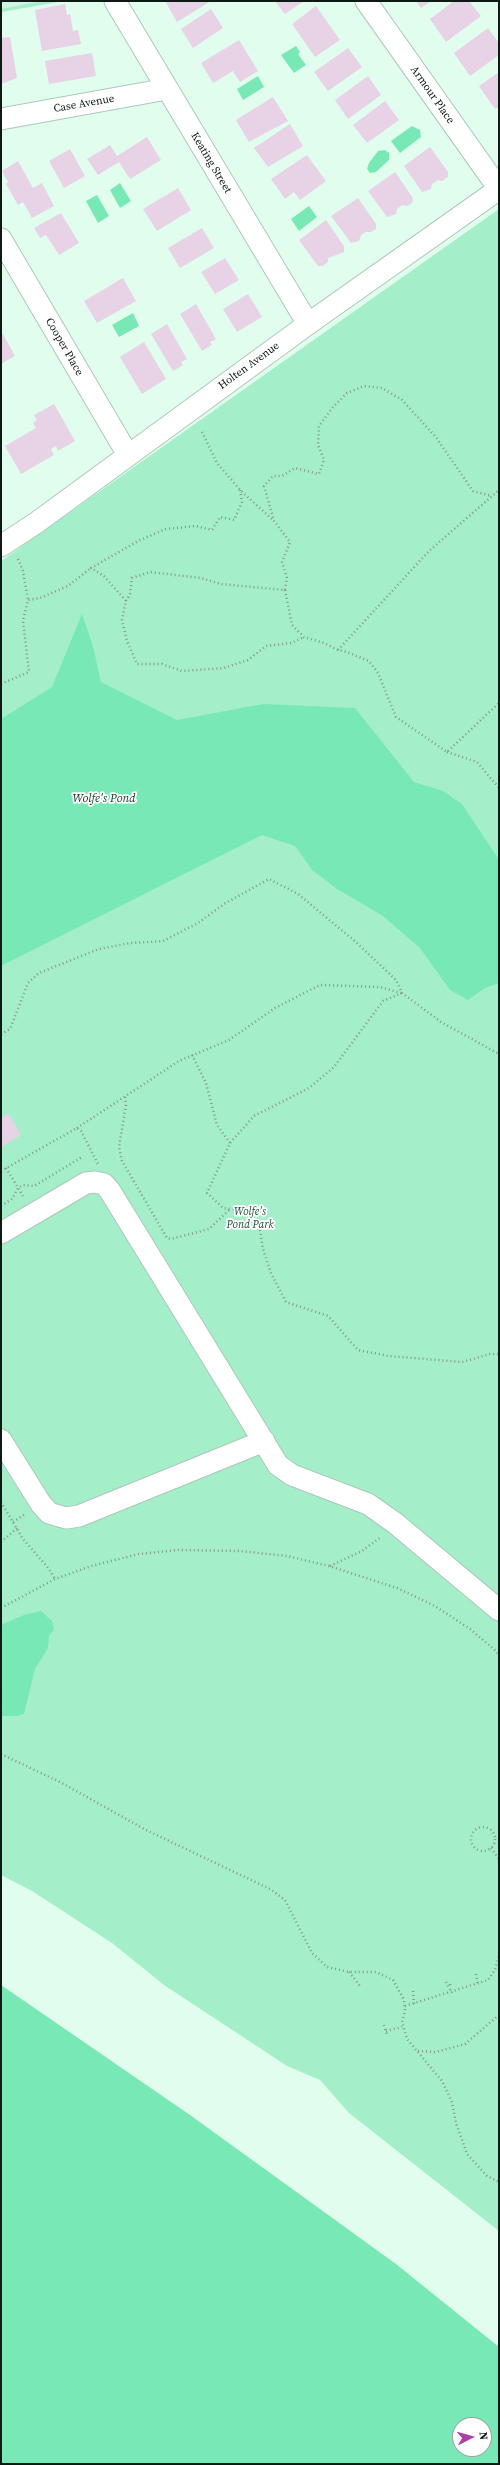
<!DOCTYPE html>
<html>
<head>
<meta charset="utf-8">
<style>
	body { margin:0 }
	#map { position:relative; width:500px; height:2465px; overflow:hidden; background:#e1fdee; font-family:"Source Serif 4",serif }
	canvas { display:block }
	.frame { position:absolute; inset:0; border:2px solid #0f1914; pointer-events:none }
	.north { position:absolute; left:452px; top:2417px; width:40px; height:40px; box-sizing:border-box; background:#fff; border:1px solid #9fa3a1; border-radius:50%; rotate:84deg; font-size:11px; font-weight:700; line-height:16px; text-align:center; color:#0f1914 }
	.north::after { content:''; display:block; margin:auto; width:14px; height:18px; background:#aa41a4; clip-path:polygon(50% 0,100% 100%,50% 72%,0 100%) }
</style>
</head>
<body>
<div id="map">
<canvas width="500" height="2465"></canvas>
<div class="frame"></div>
<div class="north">N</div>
</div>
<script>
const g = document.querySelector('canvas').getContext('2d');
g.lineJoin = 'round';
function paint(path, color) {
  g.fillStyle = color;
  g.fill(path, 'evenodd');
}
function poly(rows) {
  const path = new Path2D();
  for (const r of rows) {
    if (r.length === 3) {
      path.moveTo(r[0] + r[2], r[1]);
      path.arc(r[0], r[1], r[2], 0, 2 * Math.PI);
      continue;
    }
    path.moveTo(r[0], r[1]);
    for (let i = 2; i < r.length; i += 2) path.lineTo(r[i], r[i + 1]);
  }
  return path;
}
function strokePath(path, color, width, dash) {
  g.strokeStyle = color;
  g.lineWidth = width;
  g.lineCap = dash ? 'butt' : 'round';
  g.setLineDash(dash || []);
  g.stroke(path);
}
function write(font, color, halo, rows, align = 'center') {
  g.font = font + ' "Source Serif 4",serif';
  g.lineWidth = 3.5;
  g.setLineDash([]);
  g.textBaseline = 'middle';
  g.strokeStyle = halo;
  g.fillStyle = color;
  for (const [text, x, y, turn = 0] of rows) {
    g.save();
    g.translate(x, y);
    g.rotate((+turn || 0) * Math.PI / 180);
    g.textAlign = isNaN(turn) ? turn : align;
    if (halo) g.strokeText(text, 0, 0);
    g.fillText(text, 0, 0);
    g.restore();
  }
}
const built = poly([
	[1,1,64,1,1,12]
]);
const green = poly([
	[64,1,1,12,1,9,37,2],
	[499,209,499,2231,349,2113,320,2080,287,2066,164,1985,112,1943,32,1891,1,1875,1,561]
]);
const water = poly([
	[296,46,300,52,298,54,306,65,294,73,281,55],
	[258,76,264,87,243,100,237,89],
	[412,126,420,130,421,137,400,153,391,141],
	[385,150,389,153,389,160,376,172,370,173,367,169,369,163,378,151],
	[120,183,131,201,120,208,110,190],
	[97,195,109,216,98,223,86,201],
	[309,206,317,217,299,231,291,219],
	[133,313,139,326,119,337,112,325],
	[82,614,93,646,101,682,177,720,263,704,355,708,414,782,443,791,462,804,499,860,499,983,485,988,468,1000,450,990,420,948,383,916,337,889,312,870,295,846,262,835,1,966,1,719,52,687],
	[41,1611,52,1621,54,1630,49,1636,48,1648,35,1669,24,1714,17,1716,1,1716,1,1625,24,1615],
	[1,1985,190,2115,396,2264,499,2347,499,2464,1,2464],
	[460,2425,484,2425,484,2449,460,2449]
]);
const building = poly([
	[165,1,211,1,177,22],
	[275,1,304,1,285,14],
	[416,1,431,1,421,8],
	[454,1,469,1,481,16,446,42,430,19],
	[65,4,67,15,70,14,73,31,78,30,81,44,42,51,35,10],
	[316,6,340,40,315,57,292,24],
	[211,9,223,28,193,48,181,29],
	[488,28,499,43,499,55,470,76,454,53],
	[10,37,17,78,1,84,1,38],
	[239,40,258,71,240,82,233,71,213,83,201,63],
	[348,48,362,67,328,91,314,72],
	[92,53,96,76,49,84,45,61],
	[499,72,499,107,495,109,479,86],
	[368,76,381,95,348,119,335,100],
	[273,97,288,121,249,142,236,120],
	[385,101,399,120,367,143,353,125],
	[290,124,303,146,268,167,254,148],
	[147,137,161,160,130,179,119,162,98,175,87,159,110,145,117,156],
	[430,147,448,172,448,177,442,181,438,180,432,184,431,189,422,192,404,166],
	[70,149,85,176,64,188,49,161],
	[307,155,326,181,300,200,294,192,285,199,271,179],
	[18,161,33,188,42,183,54,206,32,218,23,202,18,205,6,184,8,182,2,171],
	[395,172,413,198,412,203,407,206,402,205,397,209,396,214,387,217,368,191],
	[178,188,191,210,157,231,143,209],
	[358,198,376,224,376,229,371,232,366,232,361,235,359,241,351,243,331,216],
	[61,213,79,243,59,255,46,235,40,238,34,228],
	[326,220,344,246,344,252,328,258,328,262,323,266,318,266,299,240],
	[202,228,214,248,180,268,168,248],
	[225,258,239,280,215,294,201,272],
	[123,278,136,301,97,323,84,301],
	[248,294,262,317,237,332,223,309],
	[196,304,216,339,210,342,212,345,202,351,180,314],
	[167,324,187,359,181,362,183,365,173,371,151,334],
	[3,334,15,356,1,364,1,335],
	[144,342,166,379,142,394,120,357],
	[54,404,75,441,58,451,56,446,51,449,54,455,21,474,5,446,36,428,33,423,37,420,34,415],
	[8,1113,21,1135,1,1147,1,1118]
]);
const path = poly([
	[202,432,217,463,240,490,274,521],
	[240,490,242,502,234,520,220,517,212,530,196,526,166,529,140,540,91,568,104,576,126,601,122,620,127,641,137,664,162,664,182,671,224,668,248,660,266,646,291,643,304,637],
	[18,559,23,571,28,600],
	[285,590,292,625,304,637,324,643,338,650,347,652,369,661,378,673,396,717,447,752,499,703],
	[126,601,130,594,132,578,150,572,201,578,221,584,285,590,287,578,282,562,290,542,274,521,264,486,273,476,282,476,295,468,319,474,324,460,318,445,319,426,333,407,347,393,364,386,382,388,402,400,435,436,473,491,492,496],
	[338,650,429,551,499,490],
	[1,684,29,672,23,620,28,600,40,598,68,586,91,568],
	[447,752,477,762,499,788],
	[402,993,383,1001,334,1067,309,1088,254,1116,230,1143,207,1193,223,1208,253,1212,259,1224,263,1249,271,1273,286,1302,328,1316,358,1350,389,1356,462,1362,490,1354,499,1354],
	[1,1034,10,1029,28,983,39,973,99,949,130,943,163,941,198,923,224,904,269,879,298,894,357,943,396,980,402,993,441,1022,499,1054],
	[192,1055,206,1083,217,1125,230,1143],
	[125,1097,126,1105,119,1147,122,1161,167,1238,171,1239,209,1229,229,1210],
	[77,1128,179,1061,229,1040,275,1008,320,985,380,987,401,993],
	[6,1168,23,1196],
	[1,1171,77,1128,81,1131,98,1164],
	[1,1206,12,1199,18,1188,23,1185,34,1186,82,1157],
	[1,1502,23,1539,49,1569,55,1579],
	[13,1522,24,1515],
	[1,1542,17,1528],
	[330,1566,362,1551,381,1537],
	[1,1608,55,1579,91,1566,139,1554,178,1550,240,1551,287,1556,329,1566,397,1588,435,1606,470,1629,496,1651,499,1656],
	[1,1754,60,1782,146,1830,270,1889,285,1900,312,1953,327,1967,349,1972,376,1972,393,1980,404,2000,405,2011,402,2022,407,2039,442,2081,452,2102,456,2123,467,2154,487,2176,499,2182],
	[483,1839,12],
	[491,1848,499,1859],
	[349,1972,360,1986],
	[476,1974,478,1985],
	[446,1982,452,1993],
	[450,1985,451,1981],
	[413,1991,414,2004],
	[405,2006,488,1980,495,1970,499,1956],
	[384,2025,387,2035],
	[386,2031,402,2027],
	[418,2051,436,2052,465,2044,499,2015]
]);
const minor = poly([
	[115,1,308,324],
	[366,1,499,189],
	[1,119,167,89],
	[1,239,128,455],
	[1,546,36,523,308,324,499,189],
	[1,1233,86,1183,95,1182,104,1184,110,1191,278,1465,292,1475,368,1504,395,1523,499,1610],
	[1,1440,41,1504,49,1513,66,1518,79,1516,264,1441]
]);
const streetNames = [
	["Armour Place",432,95,55],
	["Case Avenue",84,104,-10],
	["Keating Street",211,163,59],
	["Cooper Place",64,347,60],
	["Holten Avenue",249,366,-36]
];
const parkNames = [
	["Wolfe's",250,1212],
	["Pond Park",250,1225]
];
const waterNames = [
	["Wolfe's Pond",104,799]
];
paint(built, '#cff4e1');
paint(green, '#a4efc9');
paint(water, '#78e9b6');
paint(building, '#e8d2e5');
strokePath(minor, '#acc8b9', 23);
strokePath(path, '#83978d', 2.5, [1, 3]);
strokePath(minor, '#fff', 21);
write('11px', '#0f1914', '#fff', streetNames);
write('italic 11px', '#1d4c38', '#fff', parkNames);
write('italic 12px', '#11412d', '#fff', waterNames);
</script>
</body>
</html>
